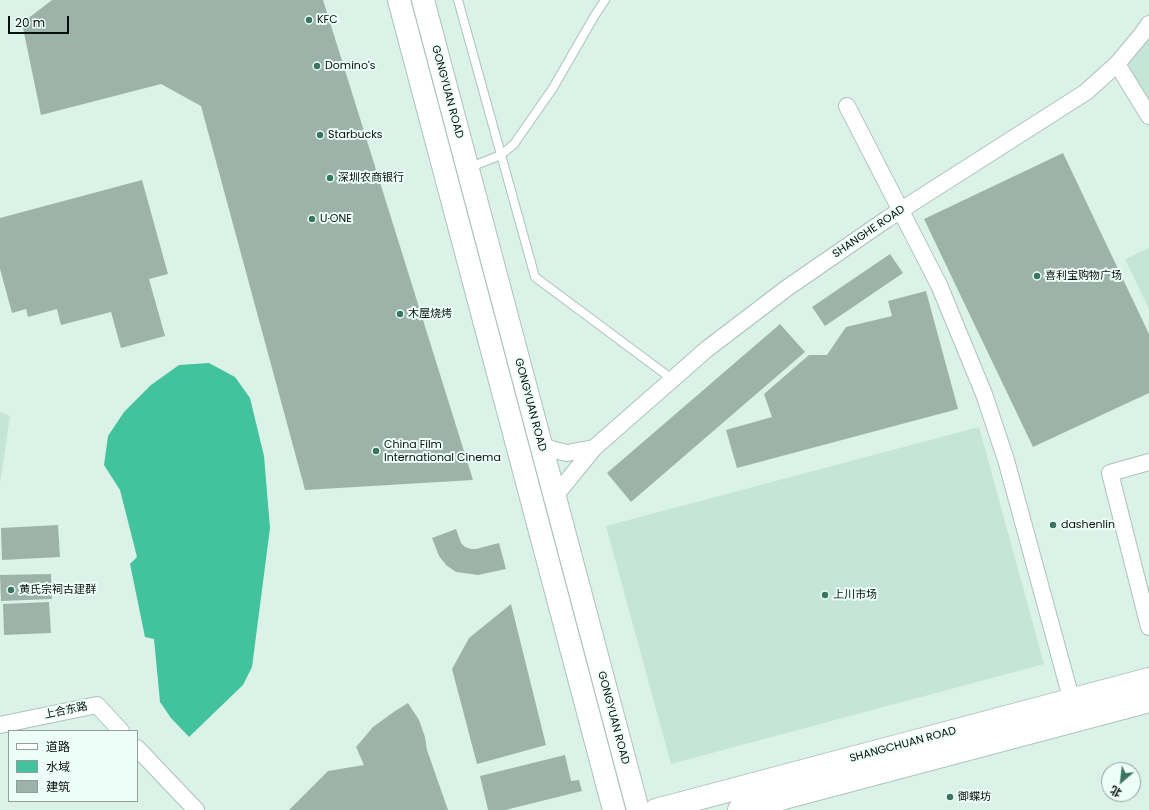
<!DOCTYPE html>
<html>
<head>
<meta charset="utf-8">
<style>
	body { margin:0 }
	#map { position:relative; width:1149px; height:810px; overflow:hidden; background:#dbf2e9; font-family:Poppins,"Noto Sans SC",sans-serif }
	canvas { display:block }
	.legend { position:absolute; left:8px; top:730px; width:130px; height:72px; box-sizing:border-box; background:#ecfef7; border:1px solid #919f99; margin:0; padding:5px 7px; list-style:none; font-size:12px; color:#08100d }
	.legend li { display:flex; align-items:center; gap:8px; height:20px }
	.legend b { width:20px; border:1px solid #919f99 }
	.north { position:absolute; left:1101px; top:762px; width:40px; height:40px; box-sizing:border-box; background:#ecfef7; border:1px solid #919f99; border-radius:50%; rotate:208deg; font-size:11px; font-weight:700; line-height:16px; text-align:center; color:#08100d }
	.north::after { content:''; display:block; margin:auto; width:14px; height:18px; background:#387662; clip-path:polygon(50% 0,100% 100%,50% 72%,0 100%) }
	.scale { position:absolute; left:8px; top:16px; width:61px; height:18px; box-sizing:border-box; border:2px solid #08100d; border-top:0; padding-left:5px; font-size:12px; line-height:14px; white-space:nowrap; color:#08100d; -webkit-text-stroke:3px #ecfef7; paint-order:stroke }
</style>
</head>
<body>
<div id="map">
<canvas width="1149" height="810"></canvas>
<ul class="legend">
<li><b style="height:5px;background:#fff"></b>道路</li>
<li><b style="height:11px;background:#42c39d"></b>水域</li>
<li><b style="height:11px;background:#9db3aa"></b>建筑</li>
</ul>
<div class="north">北</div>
<div class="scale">20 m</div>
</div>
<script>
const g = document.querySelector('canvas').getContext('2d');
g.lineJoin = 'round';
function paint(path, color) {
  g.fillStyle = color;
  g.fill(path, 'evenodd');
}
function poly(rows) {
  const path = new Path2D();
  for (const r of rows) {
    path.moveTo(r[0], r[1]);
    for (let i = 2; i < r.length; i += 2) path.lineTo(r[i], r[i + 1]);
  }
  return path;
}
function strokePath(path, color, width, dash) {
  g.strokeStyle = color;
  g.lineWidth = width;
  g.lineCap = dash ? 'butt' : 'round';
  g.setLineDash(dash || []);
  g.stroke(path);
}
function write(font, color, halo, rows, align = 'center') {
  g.font = font + ' Poppins,"Noto Sans SC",sans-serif';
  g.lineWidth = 4;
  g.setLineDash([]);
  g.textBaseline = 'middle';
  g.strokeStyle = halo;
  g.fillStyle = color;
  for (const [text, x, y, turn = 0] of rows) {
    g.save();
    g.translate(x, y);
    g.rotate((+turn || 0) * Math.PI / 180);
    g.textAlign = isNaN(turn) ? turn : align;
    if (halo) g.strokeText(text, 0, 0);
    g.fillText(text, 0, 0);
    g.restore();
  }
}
const built = poly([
	[1149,33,1149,105,1124,64],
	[1149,248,1149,309,1125,259],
	[0,412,10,416,0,484],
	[979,427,1044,664,671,764,606,526]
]);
const water = poly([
	[209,363,235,377,250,398,264,456,270,528,252,667,243,685,189,737,171,718,160,702,154,639,145,637,130,564,137,557,120,490,104,465,108,436,124,412,151,385,179,365]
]);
const building = poly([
	[52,0,323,0,473,480,305,490,201,106,161,84,41,115,22,23],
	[1063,153,1149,334,1149,393,1033,447,924,219],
	[142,180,168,274,149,279,165,336,121,348,111,312,61,325,57,309,28,317,26,309,12,313,0,269,0,218],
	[890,254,903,273,825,326,812,307],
	[926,291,958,409,737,468,726,430,772,417,764,394,809,355,827,355,846,327,892,316,888,301],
	[780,324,805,352,631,502,607,473],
	[58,525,60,557,2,560,1,528],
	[456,529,461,543,465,547,471,549,476,549,499,543,506,569,478,575,456,572,446,565,439,556,432,538],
	[51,574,52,599,1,601,0,575],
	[49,602,51,633,4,635,3,604],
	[511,604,546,745,477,764,452,669,469,638],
	[408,703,419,720,425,737,427,750,448,810,289,810,328,771,364,765,356,747,373,727,395,711],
	[565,755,571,781,579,780,582,791,505,810,488,810,480,776]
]);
const service = poly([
	[458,0,535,277,672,379],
	[468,168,501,155,514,144,553,88,595,15,605,0]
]);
const minor = poly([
	[1117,64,1149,116],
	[847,106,939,285,984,394,1006,460,1074,709],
	[541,445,554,450,567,453,594,448],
	[1149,462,1110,473,1149,627],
	[555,496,594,448,707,349,787,288,887,219,1086,92,1117,64,1142,34,1149,24],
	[0,725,97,705,121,731],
	[137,748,196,810]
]);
const secondary = poly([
	[399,0,614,810],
	[423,0,638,810],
	[656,810,1149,679],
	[739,810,1149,701]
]);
const markers = [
	[309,20,4,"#387662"],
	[317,66,4,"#387662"],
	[320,135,4,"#387662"],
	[330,178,4,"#387662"],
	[312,219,4,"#387662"],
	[1037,276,4,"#387662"],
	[400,314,4,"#387662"],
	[376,451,4,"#387662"],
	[1053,525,4,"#387662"],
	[11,590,4,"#387662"],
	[825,595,4,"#387662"],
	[950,797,4,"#387662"]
];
const poiNames = [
	["KFC",317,20],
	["Domino's",325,66],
	["Starbucks",328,135],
	["深圳农商银行",338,178],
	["U·ONE",320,219],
	["喜利宝购物广场",1045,276],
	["木屋烧烤",408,314],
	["China Film",384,445],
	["International Cinema",384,458],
	["dashenlin",1061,525],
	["黄氏宗祠古建群",19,590],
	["上川市场",833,595],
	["御蝶坊",958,797]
];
const streetNames = [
	["GONGYUAN ROAD",447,92,75],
	["SHANGHE ROAD",869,232,-34],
	["GONGYUAN ROAD",530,405,75],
	["上合东路",66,711,-12],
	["GONGYUAN ROAD",613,718,75],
	["SHANGCHUAN ROAD",903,745,-15]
];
paint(built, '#c6e5d9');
paint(water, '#42c39d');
paint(building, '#9db3aa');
strokePath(service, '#acc2ba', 10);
strokePath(minor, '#acc2ba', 18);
strokePath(secondary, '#acc2ba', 24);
strokePath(service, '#fff', 8);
strokePath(minor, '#fff', 16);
strokePath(secondary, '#fff', 22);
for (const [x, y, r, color] of markers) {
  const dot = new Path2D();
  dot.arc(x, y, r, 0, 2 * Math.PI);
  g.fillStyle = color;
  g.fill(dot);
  strokePath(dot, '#ecfef7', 1.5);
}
write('11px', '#08100d', '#ecfef7', poiNames, 'left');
write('11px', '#08100d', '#ecfef7', streetNames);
</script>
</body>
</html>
